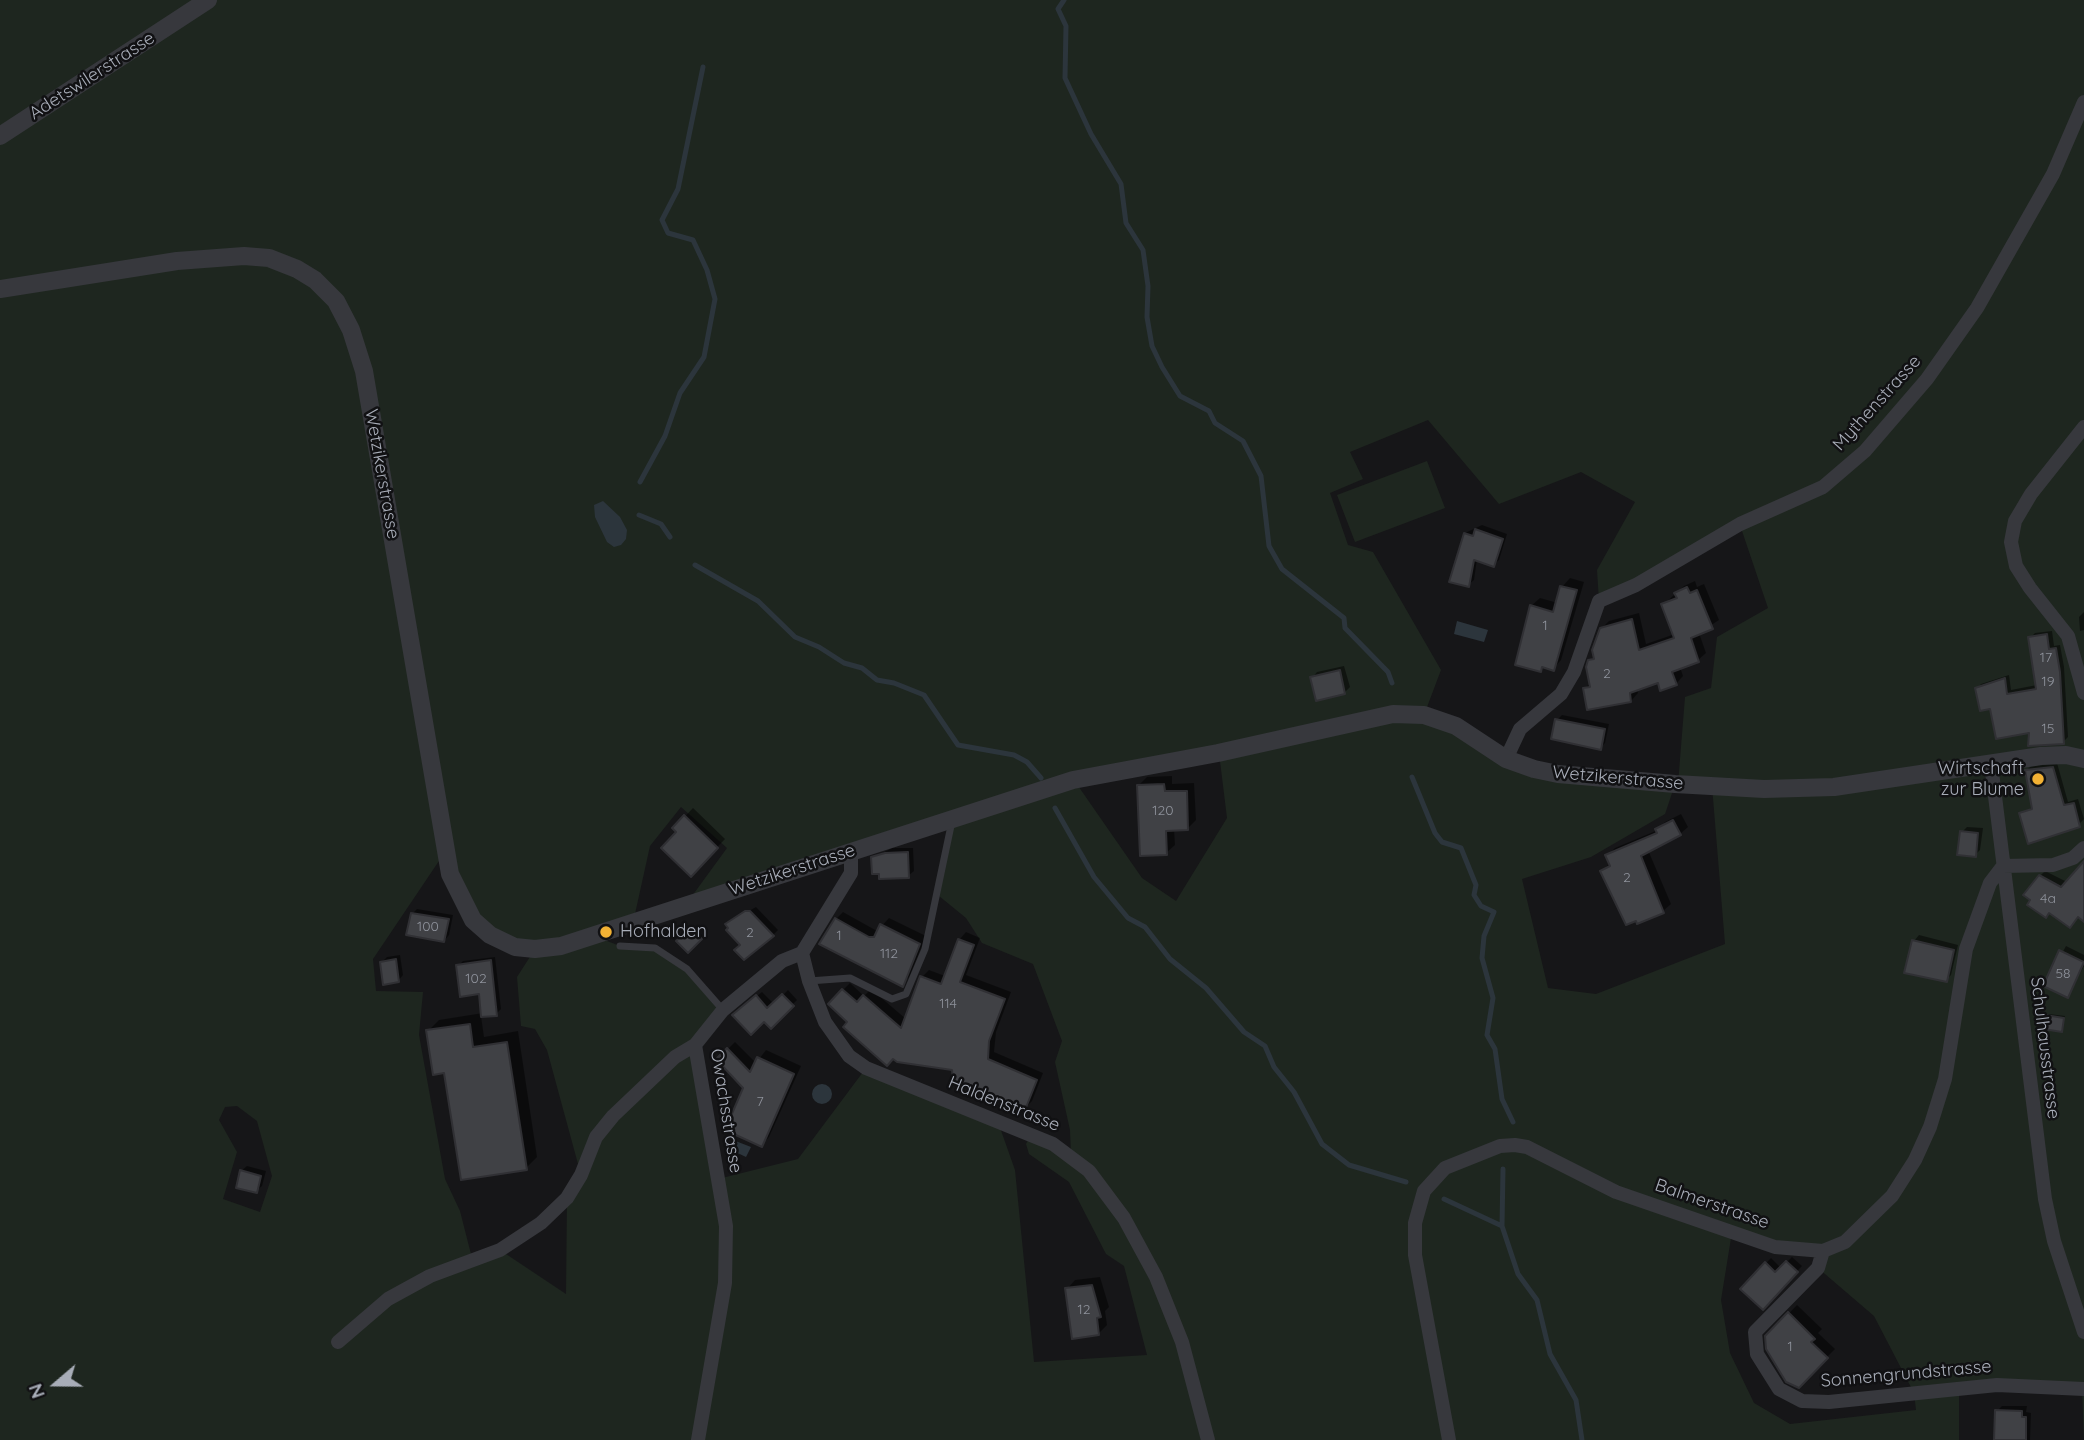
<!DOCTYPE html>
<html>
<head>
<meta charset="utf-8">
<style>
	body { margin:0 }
	#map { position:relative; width:2084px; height:1440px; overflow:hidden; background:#161618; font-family:Quicksand,sans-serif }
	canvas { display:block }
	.north { position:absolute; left:21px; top:1349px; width:70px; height:70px; -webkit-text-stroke:5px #111113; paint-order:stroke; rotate:250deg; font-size:19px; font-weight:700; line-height:28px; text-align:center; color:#a8adb8 }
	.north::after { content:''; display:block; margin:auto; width:24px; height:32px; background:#a8adb8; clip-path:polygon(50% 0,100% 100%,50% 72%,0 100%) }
</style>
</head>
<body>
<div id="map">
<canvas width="2084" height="1440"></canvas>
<div class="north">N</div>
</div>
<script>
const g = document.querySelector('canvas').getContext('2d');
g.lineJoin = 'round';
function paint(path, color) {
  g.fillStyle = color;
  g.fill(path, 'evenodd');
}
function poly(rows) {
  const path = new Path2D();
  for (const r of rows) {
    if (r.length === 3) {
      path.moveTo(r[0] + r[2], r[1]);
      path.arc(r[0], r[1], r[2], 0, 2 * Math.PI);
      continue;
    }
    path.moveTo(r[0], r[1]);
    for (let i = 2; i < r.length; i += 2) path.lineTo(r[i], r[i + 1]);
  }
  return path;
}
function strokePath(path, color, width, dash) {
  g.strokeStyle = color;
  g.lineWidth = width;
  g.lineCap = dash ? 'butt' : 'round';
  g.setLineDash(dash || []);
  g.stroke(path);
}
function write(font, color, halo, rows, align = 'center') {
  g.font = font + ' Quicksand,sans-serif';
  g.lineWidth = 5;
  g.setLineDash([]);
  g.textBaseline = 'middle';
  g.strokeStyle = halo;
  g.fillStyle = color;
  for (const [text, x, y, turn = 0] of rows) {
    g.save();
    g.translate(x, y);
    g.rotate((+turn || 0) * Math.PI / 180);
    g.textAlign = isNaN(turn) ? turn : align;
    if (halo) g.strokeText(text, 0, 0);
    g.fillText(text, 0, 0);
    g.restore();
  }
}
const green = poly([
	[0,0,2084,0,2084,1440,2082,1389,1959,1388,1959,1440,0,1440],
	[1428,420,1499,504,1581,472,1635,502,1597,570,1599,601,1740,525,1768,608,1717,637,1711,688,1685,697,1678,784,1712,786,1725,944,1596,994,1548,988,1522,879,1591,857,1665,814,1675,784,1506,759,1424,715,1441,670,1373,552,1348,545,1330,493,1363,479,1350,452],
	[1219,753,1227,818,1176,901,1142,878,1074,780],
	[681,807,727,848,684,907,952,818,939,896,966,918,982,943,1033,964,1062,1041,1055,1062,1070,1130,1071,1154,1031,1135,1026,1144,1029,1154,1069,1182,1106,1254,1124,1266,1147,1355,1034,1362,1015,1170,998,1122,866,1068,798,1159,718,1179,695,1045,723,1010,687,969,655,948,620,946,607,941,600,935,633,923,650,846],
	[445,852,490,935,535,949,517,977,521,1026,535,1029,547,1050,581,1175,567,1198,566,1294,500,1250,473,1262,460,1211,445,1179,419,1035,423,992,376,991,373,959],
	[237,1106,257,1121,272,1176,260,1212,223,1199,237,1152,219,1120,225,1107],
	[1732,1232,1823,1252,1818,1268,1874,1316,1914,1393,1916,1410,1790,1424,1754,1403,1730,1353,1721,1300],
	[1427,461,1445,508,1355,542,1337,495]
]);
const water = poly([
	[603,501,620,517,627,530,626,539,621,545,614,547,607,542,595,517,594,505],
	[1457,621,1488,630,1484,642,1454,634],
	[822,1094,10],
	[733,1140,751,1147,746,1157,729,1149]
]);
const shadow = poly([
	[1482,525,1507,534,1499,560,1493,565,1477,559,1474,580,1468,585,1465,533],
	[1570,578,1584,582,1561,660,1553,669,1544,666,1540,670,1531,606,1540,598,1558,603,1562,587],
	[1695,581,1697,587,1704,584,1719,620,1699,633,1706,653,1698,660,1680,667,1683,676,1676,684,1659,681,1637,688,1638,693,1631,701,1585,688,1591,683,1590,661,1595,656,1601,629,1609,621,1639,613,1646,644,1675,634,1663,605,1684,586],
	[2084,612,2084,630,2080,631,2079,617],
	[2052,631,2054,646,2060,645,2064,667,2068,737,2063,742,2031,731,1992,707,1977,689,1981,684,2009,675,2011,690,2037,685,2030,638,2035,633],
	[1344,666,1350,687,1345,692,1312,678,1317,672],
	[1562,715,1609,724,1605,743,1600,748,1557,720],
	[2057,763,2068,802,2078,799,2084,819,2079,824,2021,814,2034,807,2026,771,2031,766],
	[1172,776,1172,784,1194,783,1196,820,1187,829,1174,829,1175,845,1166,853,1139,785,1147,777],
	[693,808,725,839,691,874,679,832,674,828],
	[1681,814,1688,827,1680,834,1648,850,1671,904,1663,911,1638,922,1602,871,1610,863,1607,856,1615,848,1658,830,1665,822],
	[1967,827,1983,828,1980,850,1975,855,1962,832],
	[892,848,913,848,914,871,908,876,873,858],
	[2084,863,2084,913,2040,876,2045,871,2067,882],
	[756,907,778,930,773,935,742,945,733,920],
	[417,909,453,915,449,935,444,941,412,914],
	[843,912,877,931,889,918,926,936,909,977,902,984,836,919],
	[694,926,703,936,688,950,679,941],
	[966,932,980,938,966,975,1011,992,996,1032,994,1052,1043,1073,1032,1101,1025,1108,953,1068,849,1022,843,990,850,983,864,996,871,989,906,1019,922,977,929,970,945,976,959,940],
	[1919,935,1958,945,1951,975,1946,980,1914,941],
	[2066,946,2084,955,2084,966,2067,996,2045,985],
	[400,955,403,975,398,981,382,962,387,957],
	[495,957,501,1009,496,1014,481,1016,484,1037,518,1031,537,1157,526,1168,446,1071,428,1031,439,1020,483,1013,481,992,458,966,463,961],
	[788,990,797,1000,771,1026,764,1019,739,1010,762,992,774,1004],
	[2049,1014,2065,1016,2061,1030,2047,1016],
	[735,1042,756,1063,766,1050,801,1066,769,1137,762,1145,746,1088,718,1059],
	[247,1166,266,1171,262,1186,256,1191,241,1171],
	[1792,1257,1802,1266,1763,1308,1742,1288,1771,1258,1781,1268],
	[1100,1277,1109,1307,1105,1311,1107,1325,1098,1334,1067,1289,1075,1280],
	[1797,1305,1822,1329,1818,1333,1835,1349,1798,1386,1767,1336],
	[2002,1406,2027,1406,2026,1412,2031,1413,2030,1440,1996,1440,1997,1411]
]);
const stream = poly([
	[1064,0,1058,9,1066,26,1065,78,1091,134,1121,184,1126,223,1143,250,1148,286,1147,317,1152,346,1162,367,1180,396,1209,411,1215,423,1243,441,1261,476,1269,546,1282,569,1344,618,1345,628,1388,672,1392,683],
	[640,482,665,436,680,393,704,357,715,299,707,270,693,240,668,233,662,220,678,189,703,67],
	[639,515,661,524,670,537],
	[695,565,758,601,795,637,819,647,844,663,862,668,877,680,894,683,924,695,958,745,1014,755,1027,762,1041,778],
	[1412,777,1435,833,1442,842,1461,848,1476,885,1474,895,1481,906,1494,912,1484,936,1482,958,1493,998,1487,1035,1495,1049,1502,1099,1513,1122],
	[1055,808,1094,877,1128,918,1145,927,1170,959,1206,988,1244,1032,1265,1046,1274,1067,1294,1092,1322,1144,1349,1165,1406,1182],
	[1444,1199,1502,1226,1518,1274,1537,1300,1550,1354,1576,1400,1582,1440],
	[1502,1226,1503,1169]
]);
const building = poly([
	[1475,529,1503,539,1494,567,1474,560,1469,587,1449,582,1464,533,1473,536,1475,529],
	[1560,586,1577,590,1554,671,1542,667,1541,672,1515,665,1530,605,1553,612,1560,586],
	[1687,587,1690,593,1697,590,1713,629,1691,638,1699,662,1672,672,1677,685,1660,691,1658,683,1630,693,1631,702,1587,710,1583,688,1590,687,1586,667,1588,660,1594,659,1592,650,1600,628,1632,619,1639,650,1674,638,1661,604,1677,598,1674,593,1687,587],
	[2047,634,2049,649,2056,648,2060,672,2064,744,2028,746,2029,733,1996,739,1990,709,1980,711,1975,688,2005,678,2007,694,2036,689,2028,637,2047,634],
	[1340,670,1345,694,1316,701,1310,677,1340,670],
	[1555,719,1605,729,1601,750,1551,739,1555,719],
	[2053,767,2064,805,2074,803,2080,827,2028,844,2019,813,2032,809,2025,770,2053,767],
	[1164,784,1165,791,1187,791,1188,830,1166,831,1167,855,1140,856,1137,785,1164,784],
	[684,815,718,848,691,877,661,848,676,832,672,828,684,815],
	[1673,820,1681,835,1641,856,1664,913,1637,924,1636,921,1626,925,1600,871,1610,866,1605,855,1657,833,1655,829,1673,820],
	[1960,831,1978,833,1976,857,1957,855,1960,831],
	[908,852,909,878,879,879,879,874,872,874,871,857,885,853,908,852],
	[2084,861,2084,922,2078,917,2070,928,2049,913,2046,918,2027,905,2030,900,2023,895,2039,875,2061,887,2084,861],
	[745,911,750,911,774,936,744,960,734,950,740,945,726,930,728,928,725,924,745,911],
	[411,913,449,919,444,942,406,935,411,913],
	[835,918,869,937,874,937,880,924,920,944,903,987,819,944,835,918],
	[691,927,702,939,688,953,676,941,691,927],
	[958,939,974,945,960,982,1005,999,989,1041,988,1059,1037,1080,1025,1110,953,1081,952,1070,897,1062,893,1059,887,1066,843,1027,847,1022,828,1004,842,989,857,1002,863,995,901,1028,920,976,941,984,958,939],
	[1912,940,1954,950,1947,982,1904,973,1912,940],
	[2059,950,2084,962,2068,998,2043,986,2059,950],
	[396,959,399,982,383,985,380,962,396,959],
	[491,960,497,1016,481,1017,479,994,460,997,456,965,491,960],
	[782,994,794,1006,771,1029,764,1022,751,1035,732,1015,756,995,767,1008,782,994],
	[2045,1015,2064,1018,2062,1032,2043,1029,2045,1015],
	[470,1024,473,1047,507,1042,527,1170,461,1180,444,1073,433,1075,426,1030,470,1024],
	[727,1048,750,1072,757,1057,794,1074,762,1147,725,1130,743,1088,716,1059,727,1048],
	[240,1170,261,1176,257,1193,236,1188,240,1170],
	[1786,1261,1798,1272,1763,1310,1740,1289,1765,1262,1775,1272,1786,1261],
	[1092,1285,1101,1317,1097,1318,1099,1335,1072,1339,1065,1288,1092,1285],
	[1788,1312,1815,1339,1811,1342,1828,1358,1799,1388,1786,1382,1766,1349,1765,1336,1788,1312],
	[1995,1410,2022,1411,2022,1417,2026,1417,2026,1440,1994,1440,1995,1410]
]);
const service = poly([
	[620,946,655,948,687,969,723,1010],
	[809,981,850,978,892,999,906,994,925,949,952,821]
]);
const minor = poly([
	[2084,427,2031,494,2015,521,2011,542,2016,566,2030,588,2068,636,2084,693],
	[1506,759,1520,729,1561,694,1574,672,1599,601,1636,585,1740,524,1823,487,1865,451,1927,379,1977,308,2053,174,2084,102],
	[1991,764,2045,1199,2054,1241,2084,1332],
	[802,953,809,981,825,1022,849,1056,866,1068,1053,1144,1089,1171,1124,1218,1156,1277,1182,1342,1208,1440],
	[1823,1251,1818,1268,1755,1332,1757,1354,1779,1389,1802,1401,1829,1402,1997,1385,2084,1389],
	[338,1342,388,1299,430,1276,500,1250,541,1223,567,1198,581,1175,596,1137,613,1116,675,1057,695,1045],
	[698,1440,725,1283,726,1226,695,1045,723,1010,782,961,802,953,851,873,851,851],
	[1449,1440,1415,1255,1415,1223,1424,1191,1445,1168,1500,1146,1515,1145,1527,1147,1616,1192,1775,1247,1823,1251,1845,1242,1892,1196,1915,1160,1930,1127,1945,1079,1966,949,1990,883,2003,866,2053,865,2073,858,2084,848]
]);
const tertiary = poly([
	[0,136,208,0],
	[0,289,177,261,244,256,269,258,297,269,315,280,336,301,351,330,364,371,450,874,473,920,490,935,515,947,535,949,561,946,1073,780,1218,753,1393,714,1424,715,1456,726,1506,759,1534,769,1558,774,1675,784,1764,789,1834,787,2041,756,2066,755,2084,759]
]);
const markers = [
	[2038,779,7,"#f2b134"],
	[606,932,7,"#f2b134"]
];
const numberNames = [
	["1",1545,626],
	["17",2046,658],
	["2",1607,674],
	["19",2048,682],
	["15",2048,729],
	["120",1163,811],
	["2",1627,878],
	["4a",2048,899],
	["100",428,927],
	["2",750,933],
	["1",839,936],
	["112",889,954],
	["58",2063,974],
	["102",476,979],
	["114",948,1004],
	["7",760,1102],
	["12",1084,1310],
	["1",1790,1347]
];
const streetNames = [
	["Adetswilerstrasse",92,76,-33],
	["Mythenstrasse",1877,403,-48],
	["Wetzikerstrasse",382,474,80],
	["Wetzikerstrasse",1618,778,5],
	["Wetzikerstrasse",792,870,-18],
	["Schulhausstrasse",2045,1048,83],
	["Haldenstrasse",1004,1104,22],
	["Owachsstrasse",726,1111,81],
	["Balmerstrasse",1712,1204,19],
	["Sonnengrundstrasse",1906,1374,-5]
];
const poiNames = [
	["Wirtschaft",2024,769],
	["zur Blume",2024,790],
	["Hofhalden",620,932,"left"]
];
paint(green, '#1e261f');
paint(water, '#2c353c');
paint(shadow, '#0007');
strokePath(stream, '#2c353c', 5);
paint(building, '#404145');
strokePath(building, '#303034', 2);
strokePath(service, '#37383d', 7);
strokePath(minor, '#37383d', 14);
strokePath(tertiary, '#37383d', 18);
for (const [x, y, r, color] of markers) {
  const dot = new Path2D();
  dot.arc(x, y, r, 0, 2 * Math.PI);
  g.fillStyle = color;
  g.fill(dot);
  strokePath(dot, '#111113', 2.5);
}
write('14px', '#8e929b', null, numberNames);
write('18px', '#a8adb8', '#111113', streetNames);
write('18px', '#a8adb8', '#111113', poiNames, 'right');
</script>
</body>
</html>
